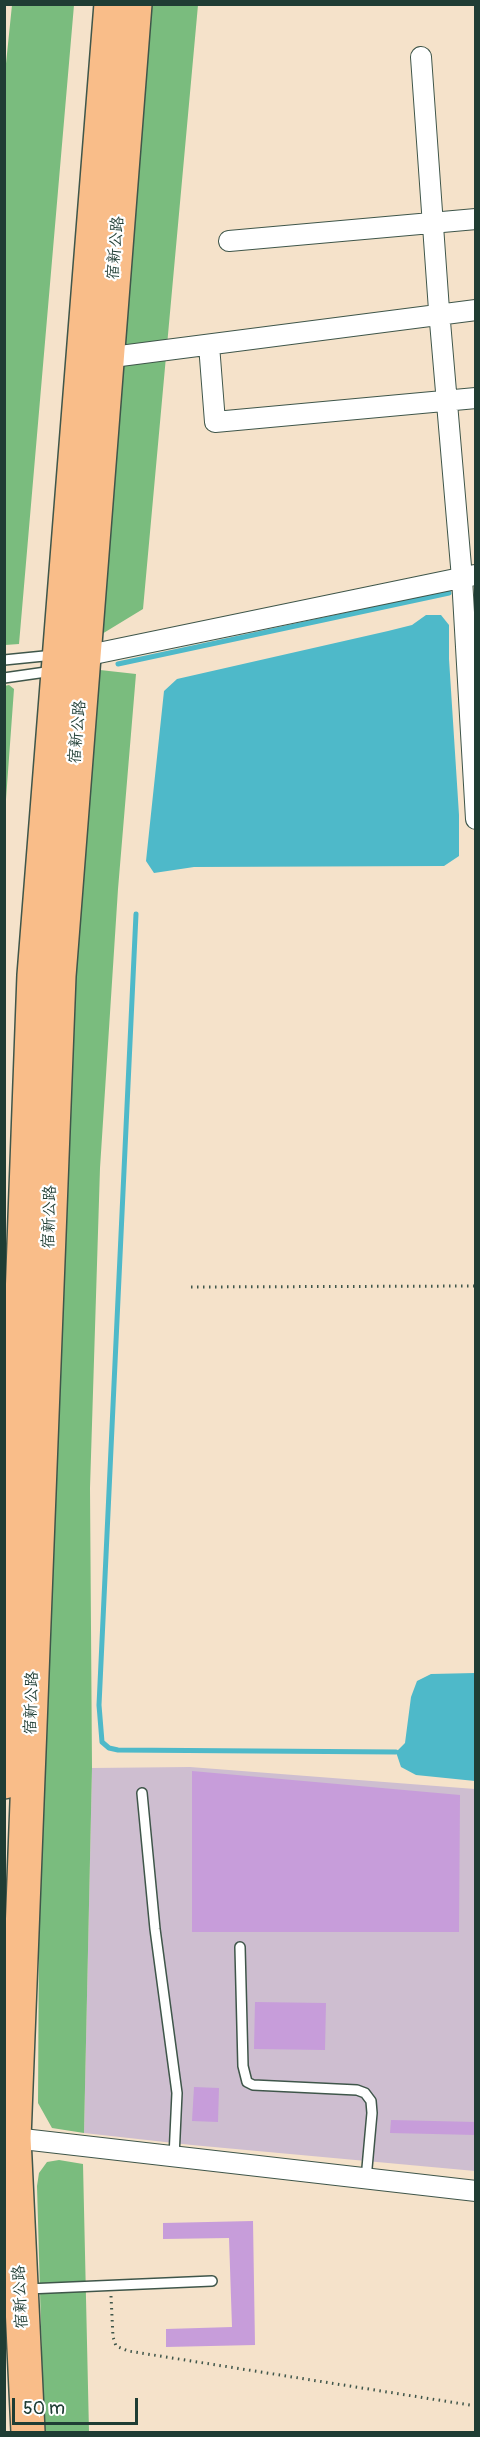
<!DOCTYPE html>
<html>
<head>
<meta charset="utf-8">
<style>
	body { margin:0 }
	#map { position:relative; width:480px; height:2437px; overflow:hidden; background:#f5e2ca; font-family:Pangolin,sans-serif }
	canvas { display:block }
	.frame { position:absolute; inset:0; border:6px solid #1f3d34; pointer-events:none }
	.scale { position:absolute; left:12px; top:2398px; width:126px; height:27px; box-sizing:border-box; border:3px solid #1f3d34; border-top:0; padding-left:8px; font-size:18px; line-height:21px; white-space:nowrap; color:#1f3d34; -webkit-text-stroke:4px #fff; paint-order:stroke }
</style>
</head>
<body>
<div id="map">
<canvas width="480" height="2437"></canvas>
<div class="frame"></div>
<div class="scale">50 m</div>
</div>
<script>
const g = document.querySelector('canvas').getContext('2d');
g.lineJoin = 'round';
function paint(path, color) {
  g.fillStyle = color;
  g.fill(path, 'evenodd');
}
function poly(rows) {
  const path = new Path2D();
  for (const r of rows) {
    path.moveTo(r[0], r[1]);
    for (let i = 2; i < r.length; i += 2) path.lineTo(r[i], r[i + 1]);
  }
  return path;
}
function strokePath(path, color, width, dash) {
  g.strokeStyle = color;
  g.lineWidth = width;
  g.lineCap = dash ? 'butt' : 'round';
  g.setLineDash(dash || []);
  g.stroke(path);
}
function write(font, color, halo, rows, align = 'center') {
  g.font = font + ' Pangolin,"LXGW WenKai TC",sans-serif';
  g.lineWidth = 4.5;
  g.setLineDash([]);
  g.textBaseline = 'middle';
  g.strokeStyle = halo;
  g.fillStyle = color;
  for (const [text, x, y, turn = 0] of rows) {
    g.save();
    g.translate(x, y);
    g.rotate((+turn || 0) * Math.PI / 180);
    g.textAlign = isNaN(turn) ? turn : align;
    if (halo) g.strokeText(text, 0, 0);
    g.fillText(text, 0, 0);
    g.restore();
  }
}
const industrial = poly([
	[190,1767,475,1789,475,2171,192,2145,84,2133,92,1768]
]);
const forest = poly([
	[12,5,74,5,19,644,5,645,4,83],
	[147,5,198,5,143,609,97,637],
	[100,670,136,674,118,889,100,1168,90,1488,92,1768,84,2133,52,2128,38,2103,40,1747,69,975,91,681],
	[9,685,14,689,5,813,4,686],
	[59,2160,83,2164,89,2432,44,2432,37,2186,39,2173,47,2162]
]);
const water = poly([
	[426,615,441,615,449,625,449,659,459,815,459,856,444,866,194,867,154,873,146,861,164,691,177,679,388,631,412,625],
	[475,1673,475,1781,416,1775,401,1767,396,1752,405,1743,411,1697,417,1681,431,1674]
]);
const stream = poly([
	[118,664,449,593],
	[136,914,99,1705,102,1742,109,1748,118,1750,396,1752]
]);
const building = poly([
	[192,1771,460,1795,459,1932,192,1932],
	[255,2002,326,2003,325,2050,254,2049],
	[194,2087,219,2088,218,2122,192,2121],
	[391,2120,476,2122,476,2135,390,2133],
	[253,2221,255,2345,166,2347,166,2329,232,2327,229,2238,163,2239,163,2223]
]);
const path = poly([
	[191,1287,476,1286],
	[111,2296,113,2337,116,2346,128,2351,476,2406]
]);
const service = poly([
	[4,660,54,655],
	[4,678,53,671],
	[142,1793,155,1929,177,2093,174,2157],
	[240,1947,243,2066,247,2082,253,2085,357,2090,365,2093,371,2101,372,2113,366,2179],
	[4,2290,212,2281]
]);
const minor = poly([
	[421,57,439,310,462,578,476,819],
	[229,241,476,219],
	[209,345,215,422,476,398],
	[97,359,476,310],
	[84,656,475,575],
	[14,2138,476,2191]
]);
const trunk = poly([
	[4,1782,34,975,111,4],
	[28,2432,14,2138,59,976,135,4]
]);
const streetNames = [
	["宿新公路",116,248,-85],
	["宿新公路",78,732,-85],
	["宿新公路",50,1217,-88],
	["宿新公路",32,1703,-88],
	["宿新公路",21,2297,-93]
];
paint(industrial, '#cebed0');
paint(forest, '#7abc7e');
paint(water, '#4eb9c9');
strokePath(stream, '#4eb9c9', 5);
paint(building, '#c79dda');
strokePath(service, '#3f564a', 12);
strokePath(minor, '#3f564a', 22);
strokePath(trunk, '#3f564a', 36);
strokePath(path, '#3f564a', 3, [1.5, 4.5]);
strokePath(service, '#fff', 9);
strokePath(minor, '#fff', 20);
strokePath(trunk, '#f9bd89', 33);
write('16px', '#1f3d34', '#fff', streetNames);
</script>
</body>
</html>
